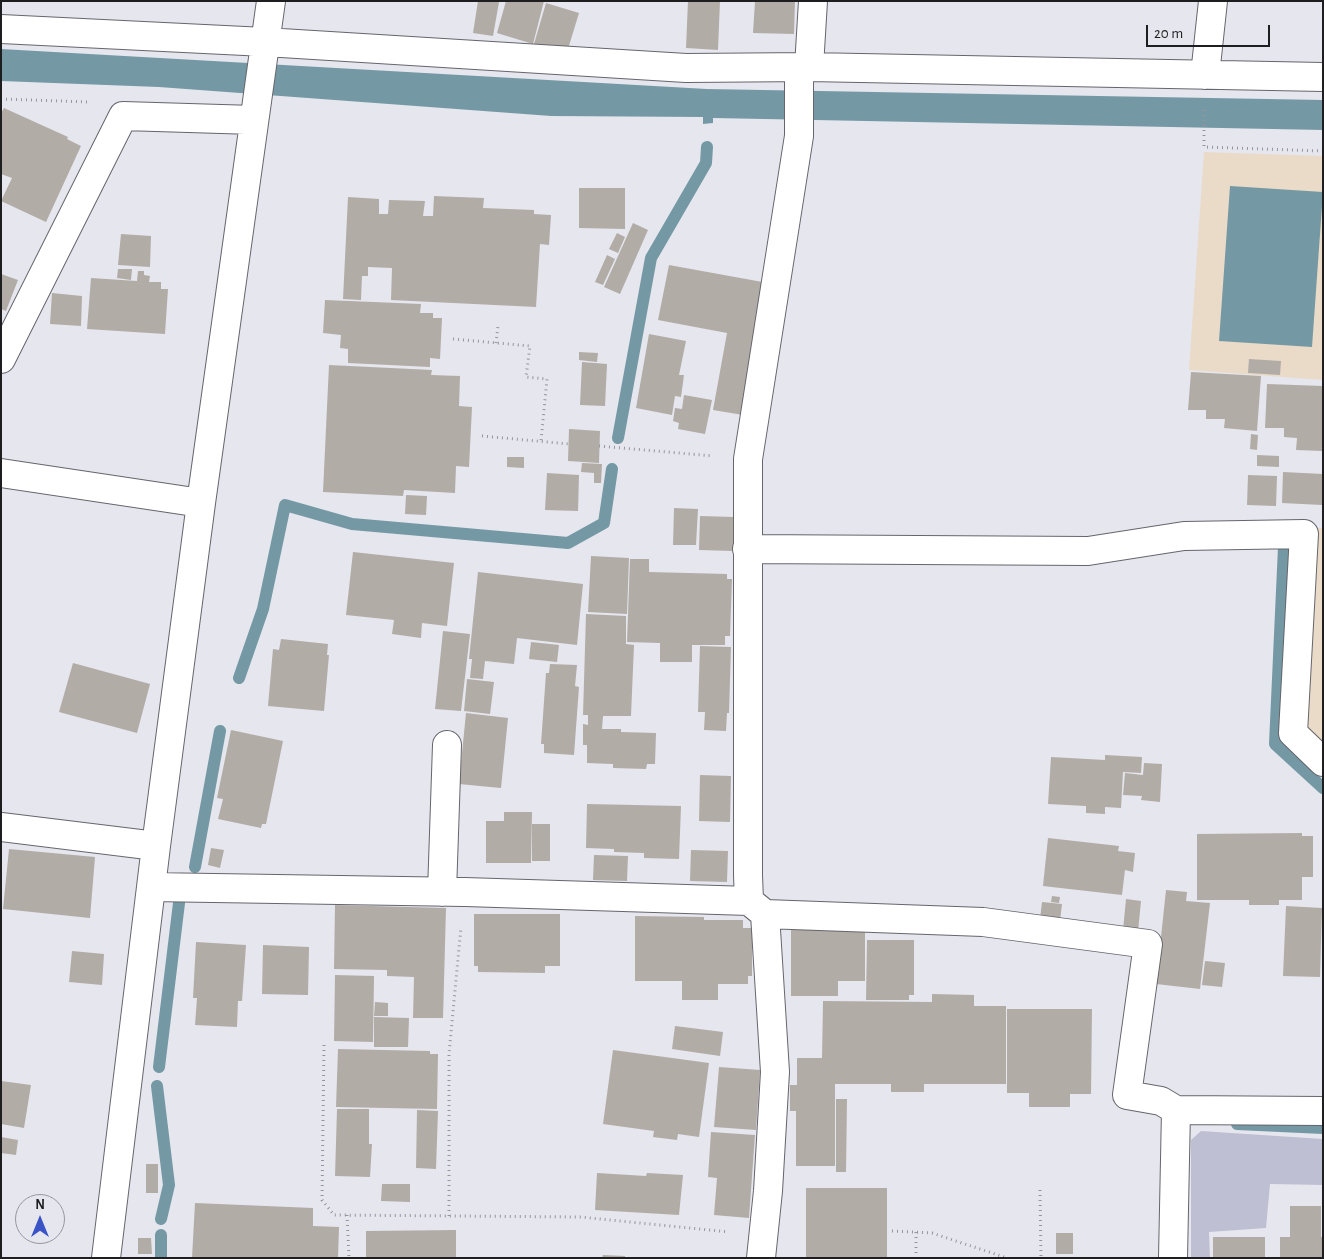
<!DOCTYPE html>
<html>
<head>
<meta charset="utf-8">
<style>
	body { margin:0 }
	#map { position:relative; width:1324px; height:1259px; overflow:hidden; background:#e6e6ee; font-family:"Alegreya Sans",sans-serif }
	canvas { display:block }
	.frame { position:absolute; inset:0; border:2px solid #1e1e21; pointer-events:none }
	.north { position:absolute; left:15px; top:1194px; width:50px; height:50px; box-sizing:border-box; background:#e6e6ee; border:1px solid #96969c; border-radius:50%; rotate:0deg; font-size:14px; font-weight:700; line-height:20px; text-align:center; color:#1e1e21 }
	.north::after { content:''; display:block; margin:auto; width:18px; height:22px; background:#3a54c6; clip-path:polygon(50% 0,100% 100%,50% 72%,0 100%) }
	.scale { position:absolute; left:1146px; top:25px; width:124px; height:22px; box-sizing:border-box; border:2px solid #1e1e21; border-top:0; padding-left:6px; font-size:15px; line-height:18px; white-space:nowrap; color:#1e1e21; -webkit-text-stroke:4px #e6e6ee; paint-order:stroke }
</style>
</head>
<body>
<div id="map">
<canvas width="1324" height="1259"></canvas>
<div class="frame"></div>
<div class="north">N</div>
<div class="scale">20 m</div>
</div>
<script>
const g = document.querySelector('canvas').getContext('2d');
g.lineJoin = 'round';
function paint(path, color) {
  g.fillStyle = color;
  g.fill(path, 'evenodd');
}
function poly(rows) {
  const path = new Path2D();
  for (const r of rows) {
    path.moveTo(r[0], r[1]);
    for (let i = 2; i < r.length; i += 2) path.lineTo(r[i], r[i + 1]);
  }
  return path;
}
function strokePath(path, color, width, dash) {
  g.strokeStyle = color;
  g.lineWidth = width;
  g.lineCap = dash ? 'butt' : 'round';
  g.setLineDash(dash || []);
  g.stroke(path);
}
const education = poly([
	[1204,152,1323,156,1323,380,1189,370],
	[1318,528,1323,528,1323,746,1312,735,1306,720]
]);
const green = poly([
	[1201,1131,1323,1139,1323,1185,1270,1184,1266,1228,1209,1232,1210,1258,1191,1258,1191,1140]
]);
const water = poly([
	[1,49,707,89,1323,100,1323,130,713,118,713,123,703,124,703,117,551,116,159,87,1,81],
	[1230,186,1323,192,1312,347,1219,341]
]);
const stream = poly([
	[618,438,651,258,706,163,707,147],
	[1284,547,1275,744,1323,788],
	[239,678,263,609,285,505,352,524,568,543,604,523,612,469],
	[195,867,220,731],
	[159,1067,179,903],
	[157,1086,169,1185,161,1219],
	[1237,1124,1323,1128],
	[161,1258,161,1235]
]);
const building = poly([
	[478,1,499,2,493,36,473,33],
	[506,1,544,1,533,44,497,33],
	[688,1,720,1,718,50,686,48],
	[755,1,795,1,794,34,753,33],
	[546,3,579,13,568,49,534,44],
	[4,108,68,137,67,139,81,146,46,222,1,201,12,178,1,174,1,113],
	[579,188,625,188,625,229,579,228],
	[434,196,484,198,483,208,534,210,534,214,551,215,549,245,540,244,536,307,391,300,392,268,368,267,368,276,362,276,361,300,343,299,348,197,379,199,379,214,388,214,389,200,425,201,423,216,433,216],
	[633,223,648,230,620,294,604,287],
	[617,233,625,237,618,253,609,249],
	[121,234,151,236,150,267,118,265],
	[607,255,615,259,603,285,595,282],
	[669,265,768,283,743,415,713,410,727,333,658,320],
	[118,269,132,269,131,280,117,278],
	[138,271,144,271,144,275,150,276,149,282,161,282,161,289,168,289,165,334,87,329,91,278,137,281],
	[1,274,18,280,6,311,1,309],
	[52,293,82,296,81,326,50,324],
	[325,300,421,304,420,313,433,313,433,318,442,318,440,359,430,358,430,367,348,363,348,349,340,348,341,335,323,333],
	[649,334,686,341,679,375,684,375,681,397,675,396,672,415,636,408],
	[579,352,598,353,597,362,579,360],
	[1249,359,1281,361,1280,375,1248,373],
	[582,362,607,364,605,406,580,405],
	[329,365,432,370,431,375,460,376,459,406,472,407,469,467,456,466,455,493,404,490,403,496,323,492],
	[1191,372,1261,376,1257,431,1224,428,1225,419,1206,419,1206,410,1188,410],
	[1267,384,1323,386,1322,451,1296,450,1297,438,1284,437,1284,428,1265,428],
	[684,395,712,400,705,434,678,429,679,423,673,421,675,408,682,409],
	[569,429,600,431,599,463,568,461],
	[1251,434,1258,435,1257,450,1250,449],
	[1257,455,1279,456,1279,467,1257,466],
	[507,457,524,457,524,468,507,467],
	[582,463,602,464,601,483,594,483,594,473,581,472],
	[1283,472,1323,474,1322,505,1282,503],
	[547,473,579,475,578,511,545,510],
	[1248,475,1277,476,1276,506,1247,505],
	[406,495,427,496,426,515,405,514],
	[674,508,698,509,696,545,673,545],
	[700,516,734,517,733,551,699,550],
	[353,552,454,563,447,626,422,623,421,638,392,634,394,620,346,615],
	[591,556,629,558,627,614,588,612],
	[630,559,649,559,649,572,727,574,727,579,732,579,730,636,725,636,725,645,692,645,692,662,660,662,660,643,627,642],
	[478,572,583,584,577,645,517,638,514,664,485,661,483,679,470,678,472,659,469,659],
	[586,614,626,616,626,644,634,645,631,716,593,716,603,716,602,729,621,729,621,732,656,733,655,764,647,764,646,769,613,768,613,764,587,763,587,745,583,745,583,724,588,725,588,715,583,715],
	[443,631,470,634,461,711,435,709],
	[281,639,328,644,327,655,329,655,324,711,268,706,273,649,279,650],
	[531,642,559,645,557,662,529,659],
	[700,646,731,647,729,713,727,713,726,731,704,730,705,712,698,712],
	[73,663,150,684,137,733,59,712],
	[550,664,577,665,575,686,579,687,574,755,544,753,544,744,541,744,546,673,549,673],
	[467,679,494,682,490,714,464,711],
	[466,713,508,718,501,788,459,784],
	[231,730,283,741,266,824,262,824,261,828,218,819,223,799,217,798],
	[1105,755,1142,757,1141,773,1123,772,1121,808,1105,807,1105,814,1086,813,1086,806,1048,804,1051,757,1105,760],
	[1144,763,1162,764,1160,802,1141,800,1142,796,1123,795,1125,773,1143,775],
	[700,775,731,776,730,822,699,821],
	[587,804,681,806,679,859,644,858,644,853,614,852,614,849,586,848],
	[504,812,532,812,531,863,486,863,486,821,504,821],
	[532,824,550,824,550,861,532,861],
	[1302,833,1302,836,1313,836,1313,877,1302,877,1302,900,1279,900,1279,905,1249,905,1249,900,1197,900,1197,834],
	[1048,838,1119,846,1118,851,1135,853,1133,872,1125,870,1122,895,1043,886],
	[211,848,224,850,220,868,208,865],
	[9,849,95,857,90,918,3,909],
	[691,850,728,851,727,882,690,881],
	[594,855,628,856,627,881,593,880],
	[1166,890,1187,892,1186,901,1210,903,1200,989,1156,984],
	[1052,896,1060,897,1059,903,1051,902],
	[1126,899,1141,901,1138,932,1123,930],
	[1042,902,1062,904,1060,921,1040,919],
	[335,905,446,908,443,1018,413,1018,414,977,387,976,387,970,334,969],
	[1286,906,1322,908,1320,977,1283,976],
	[474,914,560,914,560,966,545,966,545,973,478,972,478,966,474,966],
	[635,916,704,917,704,920,743,920,743,928,752,928,752,976,748,976,748,984,718,984,718,1000,682,1000,682,981,635,981],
	[791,924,865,924,865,981,838,981,838,996,791,996],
	[867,940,914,940,914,995,909,995,909,1000,866,1000],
	[196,942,246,945,242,1001,238,1001,237,1027,195,1025,197,998,193,998],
	[263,945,309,947,308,995,262,994],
	[72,951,104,954,102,985,69,982],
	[1205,961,1225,963,1222,987,1202,985],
	[335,975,374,976,373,1042,334,1041],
	[932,994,974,995,974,1006,1006,1006,1006,1084,924,1084,924,1092,891,1092,891,1084,835,1084,835,1166,796,1166,796,1111,790,1111,790,1085,797,1085,797,1058,822,1058,823,1001,932,1002],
	[375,1002,388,1003,388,1016,374,1016],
	[1007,1009,1092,1009,1091,1094,1070,1094,1070,1107,1029,1107,1029,1093,1007,1093],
	[374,1017,409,1018,408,1047,374,1047],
	[675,1026,723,1032,720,1056,672,1049],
	[338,1049,430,1051,430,1054,438,1054,437,1109,336,1107],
	[613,1050,709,1063,699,1137,678,1134,677,1140,653,1137,654,1131,603,1124],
	[719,1067,760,1070,756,1130,714,1127],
	[1,1081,31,1085,24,1128,1,1124],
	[836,1099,847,1099,846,1172,836,1172],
	[337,1109,369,1109,369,1144,372,1144,370,1177,335,1176],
	[417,1110,438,1111,436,1169,416,1168],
	[711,1132,755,1135,749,1218,714,1215,717,1178,708,1177],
	[1,1137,18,1140,16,1155,1,1153],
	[146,1164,158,1164,158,1193,146,1193],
	[597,1173,646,1176,647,1173,683,1175,679,1215,595,1210],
	[382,1184,410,1184,410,1202,381,1201],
	[806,1188,887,1188,887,1258,806,1258],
	[195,1203,313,1208,313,1226,339,1227,338,1258,192,1258],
	[1290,1206,1321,1206,1321,1237,1323,1237,1323,1258,1280,1258,1280,1237,1290,1237],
	[456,1230,456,1258,366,1258,366,1231],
	[1056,1233,1073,1233,1073,1254,1056,1254],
	[1213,1237,1265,1237,1265,1258,1213,1258],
	[138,1238,151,1238,152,1254,138,1254],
	[603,1255,625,1256,625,1258,602,1258]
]);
const path = poly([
	[1,99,89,102],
	[1204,110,1204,147,1323,151],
	[453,339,530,346,526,377,547,379,541,441],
	[496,343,498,326],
	[482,436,569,444],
	[599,446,713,456],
	[324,1045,322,1200,334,1215,581,1217,729,1232],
	[1040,1190,1041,1258],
	[347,1215,349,1258],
	[449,1216,449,1054,461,927],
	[892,1231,932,1233,1007,1258],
	[916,1232,916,1258]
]);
const minor = poly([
	[1,29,265,42,686,68,809,67,1323,77],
	[809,67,813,1],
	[1205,75,1213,1],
	[1,359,123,116,254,120],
	[1,473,201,503],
	[747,549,1088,551,1184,536,1304,534,1293,733,1323,762],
	[1,827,156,846],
	[151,887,465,892,749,901,765,914,775,1072,768,1191,761,1258],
	[442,892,447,745],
	[749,901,748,875,748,459,799,136,799,67],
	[765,914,983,922,1148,944,1127,1095,1161,1101,1176,1110,1323,1111],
	[106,1258,156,846,201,503,271,1],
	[1173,1258,1176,1110]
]);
paint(education, '#e9dbc8');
paint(green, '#bfbfd4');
paint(water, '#7499a4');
strokePath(stream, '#7499a4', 12);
paint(building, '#b2aca7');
strokePath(minor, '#65656c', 30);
strokePath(path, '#95959b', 3, [1, 4]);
strokePath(minor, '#fff', 28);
</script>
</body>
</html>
